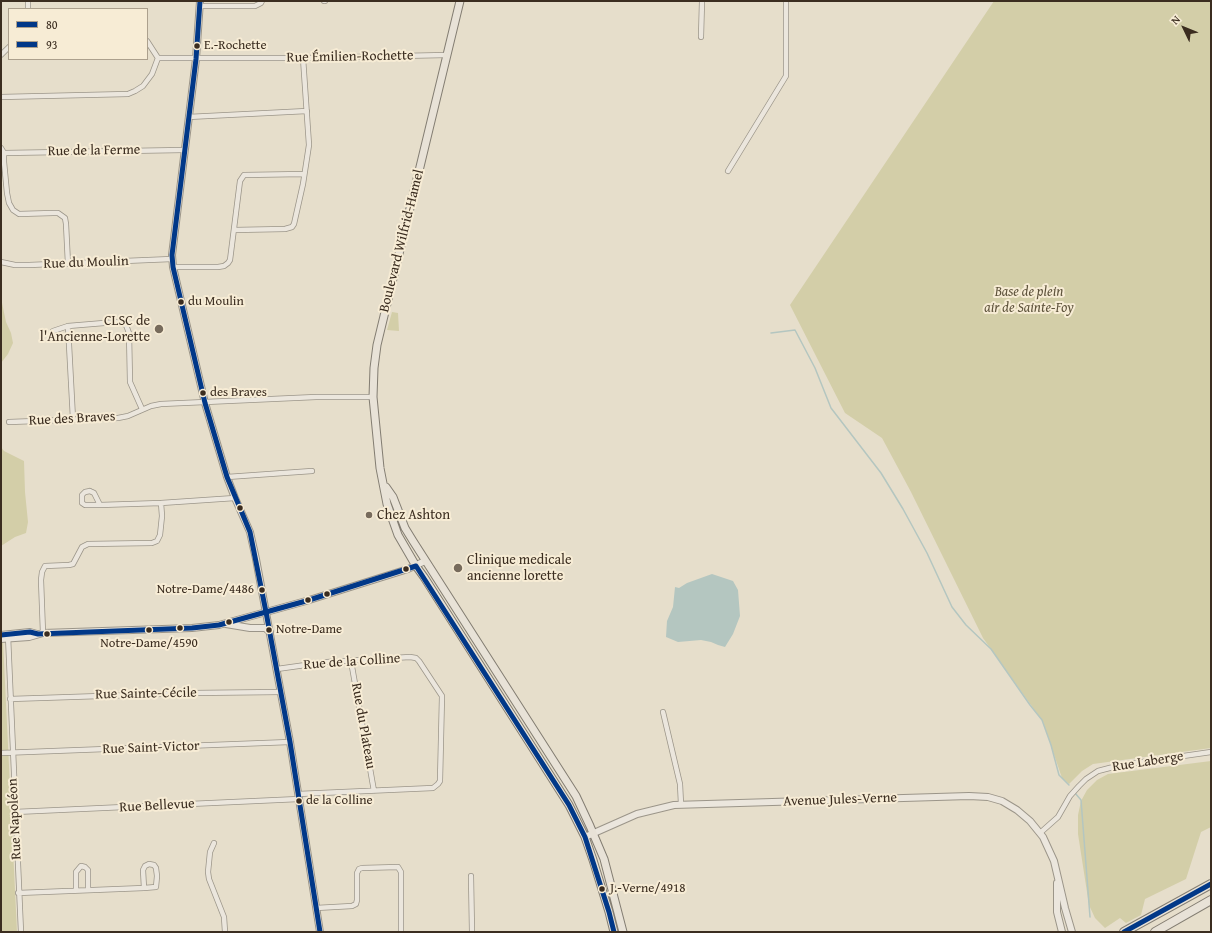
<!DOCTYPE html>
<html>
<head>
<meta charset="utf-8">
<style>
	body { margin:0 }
	#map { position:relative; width:1212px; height:933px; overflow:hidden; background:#e6decb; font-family:"Gentium Book Plus",serif }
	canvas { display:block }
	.frame { position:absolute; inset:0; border:2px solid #3b2d20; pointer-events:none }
	.legend { position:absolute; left:8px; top:8px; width:140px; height:52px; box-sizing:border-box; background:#f7ecd5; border:1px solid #aca08d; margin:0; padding:5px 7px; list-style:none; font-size:12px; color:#3b2d20 }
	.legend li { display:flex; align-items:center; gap:8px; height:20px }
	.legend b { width:20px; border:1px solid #aca08d }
	.north { position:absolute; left:1164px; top:8px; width:40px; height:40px; -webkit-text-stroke:3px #f7ecd5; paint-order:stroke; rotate:313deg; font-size:11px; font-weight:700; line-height:16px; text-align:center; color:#3b2d20 }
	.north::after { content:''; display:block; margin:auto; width:14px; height:18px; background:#3b2d20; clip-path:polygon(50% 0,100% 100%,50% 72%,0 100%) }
</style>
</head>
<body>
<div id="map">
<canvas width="1212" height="933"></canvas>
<div class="frame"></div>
<ul class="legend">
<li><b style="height:5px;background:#013888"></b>80</li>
<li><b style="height:5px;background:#013888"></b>93</li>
</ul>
<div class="north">N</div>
</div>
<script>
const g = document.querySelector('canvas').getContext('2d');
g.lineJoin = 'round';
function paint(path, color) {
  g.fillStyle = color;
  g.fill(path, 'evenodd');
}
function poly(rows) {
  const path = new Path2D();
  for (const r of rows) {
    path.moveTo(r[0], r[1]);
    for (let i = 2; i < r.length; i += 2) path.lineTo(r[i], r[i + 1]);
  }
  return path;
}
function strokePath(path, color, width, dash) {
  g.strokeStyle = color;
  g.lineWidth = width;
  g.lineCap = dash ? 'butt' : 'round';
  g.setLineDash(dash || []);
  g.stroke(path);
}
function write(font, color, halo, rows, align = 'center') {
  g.font = font + ' "Gentium Book Plus",serif';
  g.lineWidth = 4;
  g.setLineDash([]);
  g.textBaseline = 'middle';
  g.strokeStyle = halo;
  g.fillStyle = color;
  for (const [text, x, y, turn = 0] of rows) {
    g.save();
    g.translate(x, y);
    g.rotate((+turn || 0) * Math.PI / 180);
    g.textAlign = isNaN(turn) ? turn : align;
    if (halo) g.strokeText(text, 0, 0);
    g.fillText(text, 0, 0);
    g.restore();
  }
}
const green = poly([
	[994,1,1211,1,1211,748,1093,764,1082,771,1069,784,1062,778,1043,722,983,638,911,492,882,438,845,413,790,305],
	[1,298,6,322,11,333,13,343,8,354,1,363],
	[392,312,398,313,399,331,387,330],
	[1,447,4,451,24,461,25,492,28,522,26,533,15,537,1,546],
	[1,641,3,641,17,932,1,932],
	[1211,761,1211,827,1201,832,1186,879,1145,899,1141,915,1126,923,1120,918,1105,928,1095,918,1089,905,1078,834,1078,815,1081,801,1087,790,1097,780,1108,774]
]);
const water = poly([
	[712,574,733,581,738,590,740,616,733,634,725,647,718,645,711,642,701,640,678,642,666,637,667,621,673,607,675,587,679,588,687,583]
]);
const stream = poly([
	[771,333,795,330,815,368,831,408,881,473,903,509,927,553,952,607,966,625,991,649,1030,705,1042,720,1051,745,1059,775,1069,785],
	[1075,793,1081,800,1090,917]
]);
const minor = poly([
	[324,1,325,1],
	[200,6,255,6,261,3,262,1],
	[28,9,28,1],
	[701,37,702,1],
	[1,55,9,47],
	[158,58,303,58,447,55],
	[1,97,128,94,135,91,143,86,152,74,158,58,147,41],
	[188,117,307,111],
	[1,148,4,153,4,162,7,193,9,203,13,210,19,214,53,213,58,213,65,218,66,224,68,264],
	[4,153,184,150],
	[728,171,786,76,786,1],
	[234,230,285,229,292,227,294,224,303,184,309,145,303,58],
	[1,262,15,265,29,265,172,259],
	[173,267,218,267,224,266,228,263,230,260,240,181,244,175,304,174],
	[68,326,73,419],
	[53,331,68,326,116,322,126,325,129,333,130,382,142,409],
	[9,422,118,418,128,416,151,406,161,404,316,397,373,397],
	[227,477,312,471],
	[90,491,94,493,100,505,85,505,82,503,82,495,85,492,90,491],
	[100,505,161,503],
	[43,633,41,580,42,572,45,566,69,565,73,564,82,547,88,544,152,543,157,541,160,535,162,516,161,503,235,498],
	[8,636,21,932],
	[351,661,374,791],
	[277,669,327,662,410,657,416,658,419,661,442,696,440,781,438,784,433,788,298,794],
	[10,699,192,693,281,692],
	[663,712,680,784,681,804],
	[1,753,290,742],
	[15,812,299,799],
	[1040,833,1058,817,1070,796,1079,786,1086,779,1098,771,1121,765,1211,752],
	[214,843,210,852,208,872,209,879,224,917,225,932],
	[471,876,472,932],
	[76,890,76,872,81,866,85,867,88,870,88,889],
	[18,893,144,888,156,887,157,876,156,868,154,865,149,864,145,866,143,870,144,888],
	[316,908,352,906,356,904,357,900,357,873,359,869,362,868,398,867,401,872,401,932]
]);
const tertiary = poly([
	[200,1,196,59,172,255,173,267,205,403,227,477,235,498,250,532,256,559,290,742,320,932],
	[226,624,250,628,265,628,270,632],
	[1,635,30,632,37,634],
	[1,639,29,637,43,633,192,628,219,625,306,601,408,569,425,561],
	[585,837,637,814,674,805,969,796,988,797,1002,801,1017,810,1030,821,1043,837,1054,861,1065,908,1072,932],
	[1057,883,1057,912,1062,932]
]);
const primary = poly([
	[460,1,377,345,374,368,373,397,380,468,387,504,398,535,416,566,424,577,569,805,585,837,593,860,609,912,614,932],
	[386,487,393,497,405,528,413,541,576,796,590,826,604,859,623,932]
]);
const motorway = poly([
	[1124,932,1211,884],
	[1155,932,1211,900]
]);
const bus1 = poly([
	[200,1,196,59,172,255,173,267,205,403,227,477,250,532,266,612],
	[1,635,30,632,38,634,192,628,219,625,266,612]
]);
const bus2 = poly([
	[320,932,290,742,266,612,306,601,416,566,569,805,585,837,609,912,614,932],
	[1124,932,1211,884]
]);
const markers = [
	[197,46,3.5,"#3b2d20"],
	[181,302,3.5,"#3b2d20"],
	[159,329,5,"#776b5c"],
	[203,393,3.5,"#3b2d20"],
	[240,508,3.5,"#3b2d20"],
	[369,515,4,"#776b5c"],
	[458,568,5,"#776b5c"],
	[406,569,3.5,"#3b2d20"],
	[262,590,3.5,"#3b2d20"],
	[327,594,3.5,"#3b2d20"],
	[308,600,3.5,"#3b2d20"],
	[229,622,3.5,"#3b2d20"],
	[180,628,3.5,"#3b2d20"],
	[149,630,3.5,"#3b2d20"],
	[269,630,3.5,"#3b2d20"],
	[47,634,3.5,"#3b2d20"],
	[299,801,3.5,"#3b2d20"],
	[602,889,3.5,"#3b2d20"]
];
const busNames = [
	["E.-Rochette",204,46],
	["du Moulin",188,302],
	["des Braves",210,393],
	["Notre-Dame/4486",254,590,"right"],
	["Notre-Dame",276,630],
	["Notre-Dame/4590",149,644,"center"],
	["de la Colline",306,801],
	["J.-Verne/4918",610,889]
];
const streetNames = [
	["Rue Émilien-Rochette",350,57,-1],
	["Rue de la Ferme",94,151,-1],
	["Boulevard Wilfrid-Hamel",402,241,-76],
	["Rue du Moulin",86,263,-2],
	["Rue des Braves",72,419,-3],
	["Rue de la Colline",352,662,-4],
	["Rue Sainte-Cécile",146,694,-1],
	["Rue du Plateau",363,726,80],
	["Rue Saint-Victor",151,748,-2],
	["Rue Laberge",1148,762,-9],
	["Avenue Jules-Verne",840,800,-2],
	["Rue Bellevue",157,806,-3],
	["Rue Napoléon",15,819,-93]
];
const parkNames = [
	["Base de plein",1029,292],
	["air de Sainte-Foy",1029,308]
];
const poiNames = [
	["CLSC de",150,321,"right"],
	["l'Ancienne-Lorette",150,337,"right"],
	["Chez Ashton",377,515],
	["Clinique medicale",467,560],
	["ancienne lorette",467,576]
];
paint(green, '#d3cea8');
paint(water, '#b4c6c0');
strokePath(stream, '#b4c6c0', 1.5);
strokePath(minor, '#9b9589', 6);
strokePath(tertiary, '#9b9589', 8);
strokePath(primary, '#837d72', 9);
strokePath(motorway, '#837d72', 10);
strokePath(minor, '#ebe6dd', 4.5);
strokePath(tertiary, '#ebe6dd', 6);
strokePath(primary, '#e8e2d7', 7);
strokePath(motorway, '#e8e2d7', 8);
strokePath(bus1, '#013888', 5);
strokePath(bus2, '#013888', 5);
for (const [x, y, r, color] of markers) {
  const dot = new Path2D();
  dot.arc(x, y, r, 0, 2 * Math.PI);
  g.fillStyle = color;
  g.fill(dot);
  strokePath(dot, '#f7ecd5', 1.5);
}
write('13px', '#3b2d20', '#f7ecd5', busNames, 'left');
write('14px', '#3b2d20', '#f7ecd5', streetNames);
write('italic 14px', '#5d523b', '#f7ecd5', parkNames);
write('14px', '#3b2d20', '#f7ecd5', poiNames, 'left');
</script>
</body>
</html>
